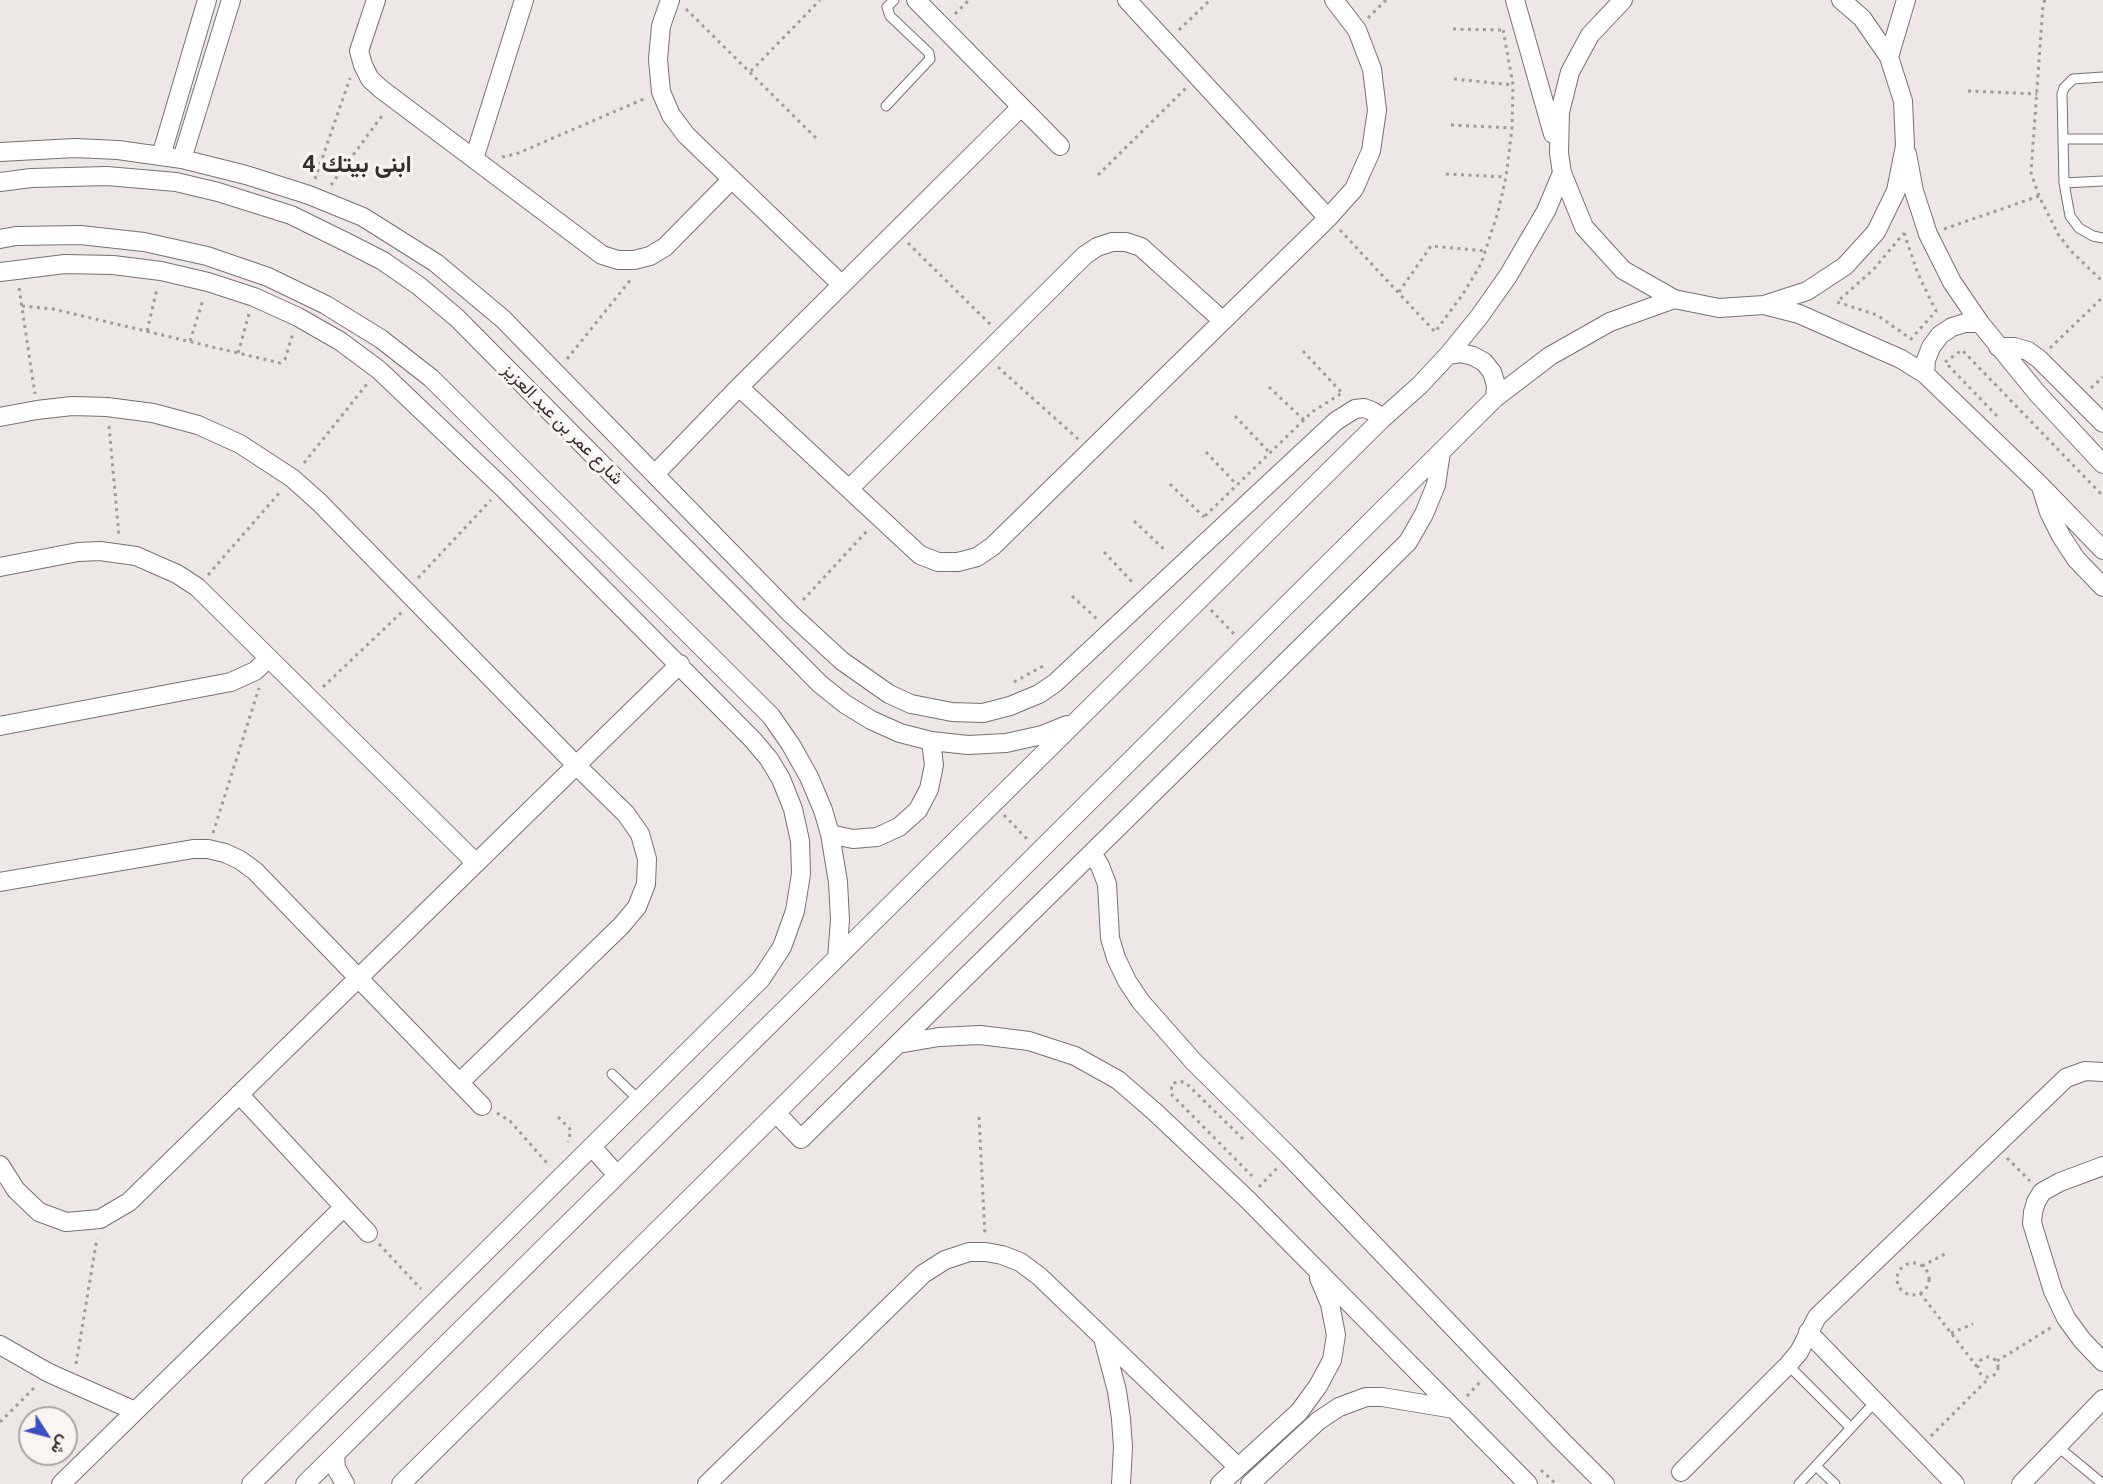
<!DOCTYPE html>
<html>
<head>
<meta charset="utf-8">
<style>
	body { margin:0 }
	#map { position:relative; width:2103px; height:1484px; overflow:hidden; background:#ede8e6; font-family:Ubuntu,Vazirmatn,sans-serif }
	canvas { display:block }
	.north { position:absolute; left:18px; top:1406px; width:60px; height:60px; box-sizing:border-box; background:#faf5f3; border:2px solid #aaa6a5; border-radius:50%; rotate:126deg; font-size:16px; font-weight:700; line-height:24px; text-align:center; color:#32302f }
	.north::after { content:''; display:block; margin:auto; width:21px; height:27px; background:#3d4fc2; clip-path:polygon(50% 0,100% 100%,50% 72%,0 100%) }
</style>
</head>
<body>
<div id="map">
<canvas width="2103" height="1484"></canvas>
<div class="north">ش</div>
</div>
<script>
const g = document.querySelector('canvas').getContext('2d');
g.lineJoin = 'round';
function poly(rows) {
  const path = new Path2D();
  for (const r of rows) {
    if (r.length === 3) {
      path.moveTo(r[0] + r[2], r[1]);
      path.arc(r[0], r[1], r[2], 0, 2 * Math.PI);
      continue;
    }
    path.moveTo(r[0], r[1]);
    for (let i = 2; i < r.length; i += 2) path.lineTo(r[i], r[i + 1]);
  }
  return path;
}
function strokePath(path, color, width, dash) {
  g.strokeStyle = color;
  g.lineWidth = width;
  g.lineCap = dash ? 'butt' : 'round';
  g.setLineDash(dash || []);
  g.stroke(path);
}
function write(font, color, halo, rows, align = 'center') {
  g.font = font + ' Ubuntu,Vazirmatn,sans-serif';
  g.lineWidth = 6;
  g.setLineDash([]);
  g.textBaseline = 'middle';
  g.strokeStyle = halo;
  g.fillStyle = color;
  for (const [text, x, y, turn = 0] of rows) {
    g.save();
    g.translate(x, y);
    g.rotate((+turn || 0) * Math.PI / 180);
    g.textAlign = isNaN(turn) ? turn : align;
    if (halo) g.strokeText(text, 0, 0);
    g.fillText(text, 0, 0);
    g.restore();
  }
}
const path = poly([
	[2045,0,2043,5,2031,173,2039,196,2058,234,2071,251,2103,282],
	[686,9,819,141],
	[955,14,969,0],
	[1368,18,1386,0],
	[1453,29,1503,30],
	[1179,30,1210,0],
	[751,71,820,0],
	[1454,79,1513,85],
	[1968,91,2037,94],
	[1451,125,1512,128],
	[502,157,516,154,646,98],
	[1446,174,1506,177],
	[1098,175,1186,88],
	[315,179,350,78],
	[331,185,384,113],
	[1944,229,2039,196],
	[1340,230,1435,332,1463,294,1481,264,1498,212,1506,177,1512,128,1513,85,1503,29],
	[1904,233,1918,274,1936,311,1911,339,1877,315,1837,302,1873,270,1904,233],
	[908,243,991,325],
	[19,288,35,394],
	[1399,292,1431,246,1486,251],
	[22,306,53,309,280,363,285,359,293,333],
	[147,331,157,289],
	[190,341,203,300],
	[2050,348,2103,297],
	[1303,351,1343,394],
	[238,353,249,314],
	[567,359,632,278],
	[998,367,1078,439],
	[1269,387,1304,420],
	[2091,388,2103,377],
	[1235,416,1270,453],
	[1997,416,1945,362,1962,350,2103,496],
	[109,426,119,536],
	[1206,452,1237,485],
	[304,463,367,384],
	[1170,484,1204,517],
	[1205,516,1312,412,1342,393],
	[1134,521,1167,552],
	[1104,552,1134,584],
	[208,575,281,491],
	[418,578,491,500],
	[1072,596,1097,619],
	[803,600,868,530],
	[1211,610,1234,634],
	[1014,682,1045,665],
	[323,687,403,611],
	[1004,815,1027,839],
	[213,833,259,688],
	[497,1113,510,1121,547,1163],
	[558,1117,571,1130,568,1142],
	[979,1117,985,1235],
	[1243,1139,1186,1083,1179,1081,1172,1084,1171,1094,1252,1176],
	[2007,1158,2030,1181],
	[1259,1187,1277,1168],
	[379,1244,421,1289],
	[1913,1279,16],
	[1922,1266,1945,1254],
	[1920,1293,1978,1368],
	[1951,1333,1973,1324],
	[1988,1367,10],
	[1997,1361,2052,1327],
	[76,1364,97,1238],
	[1467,1396,1481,1381],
	[0,1422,35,1387],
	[1931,1436,1989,1378],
	[1541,1470,1556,1484]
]);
const service = poly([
	[2103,77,2073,79,2064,88,2062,94,2064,183,2070,216,2079,228,2093,236,2103,238],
	[886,106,930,59,929,53,890,16,887,7,894,0],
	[2063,139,2103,139],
	[2064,183,2103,181],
	[612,1074,639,1100],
	[1788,1365,1851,1428],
	[2057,1446,2103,1484],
	[1816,1466,1835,1484],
	[1799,1484,1875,1402]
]);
const minor = poly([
	[376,0,359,51,363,65,370,79,381,89,602,255,618,260,634,260,650,256,665,247,732,179],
	[670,0,661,26,658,59,661,92,671,115,686,135,842,285],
	[916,0,1060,146],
	[1127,0,1328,218],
	[1515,0,1553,134],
	[1623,0,1590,35,1570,72,1560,112,1559,153,1562,173,1584,227,1623,270,1674,299,1719,308,1764,305,1807,291,1845,266,1876,232,1896,191,1905,146,1903,101,1889,57,1862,18,1841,0],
	[1889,57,1906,0],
	[0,152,75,148,118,150,182,159,246,175,309,195,363,217,436,263,503,319,791,614,842,661,889,694,911,704,952,712,983,713,1010,706,1039,694,1055,683,1336,421,1355,409,1364,408,1372,411,1383,418],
	[1907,154,1914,191,1928,234,1952,282,1980,323,2037,393,2103,464],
	[161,156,207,0],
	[182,159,231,0],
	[474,159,524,0],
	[0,182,31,178,107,176,176,182,218,192,291,215,348,243,383,261,419,286,457,318,820,684,845,704,871,720,900,733,931,741,968,745,1006,743,1042,735,1067,725],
	[0,239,16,236,80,235,144,242,207,256,268,277,326,305,381,339,431,378,771,716,791,745,809,777,823,810,830,834,838,882,840,920,837,958],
	[0,272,65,264,113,265,161,271,208,282,254,297,298,317,340,341,379,370,503,488,753,740,769,759,781,779,793,809,800,841,801,874,795,911,782,947,761,979,251,1484],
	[1764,305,1799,314,1901,359,1925,374,2041,486,2103,550],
	[1998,347,2014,347,2028,351,2039,359,2103,423],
	[1448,355,1461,353,1473,356,1484,362,1492,372,1496,385,1495,398],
	[1925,374,1926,360,1931,347,1940,335,1952,327,1965,323,1980,323],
	[739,387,920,555,938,562,958,562,977,557,993,546,1328,218,1354,189,1371,151,1377,110,1372,69,1357,30,1334,0],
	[0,417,37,410,72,406,107,407,153,413,198,425,240,444,292,478,319,502,576,765,626,814,640,834,647,859,646,884,637,907,621,926,460,1082],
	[655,474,739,387,1021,107],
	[849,489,1085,255,1097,247,1112,242,1126,242,1141,247,1223,321],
	[2042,490,2049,512,2061,536,2076,559,2103,587],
	[0,567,78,552,100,551,136,556,177,574,197,587,476,863],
	[0,726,231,682,255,671,269,658],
	[830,834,853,839,877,837,899,827,918,810,929,789,934,765,931,741],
	[1092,853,1100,866,1107,884,1110,938,1116,958,1127,981,1141,1002,1194,1062,1289,1156,1562,1441,1605,1484],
	[0,882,193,849,208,849,225,853,240,860,255,871,482,1106],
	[898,1044,939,1037,980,1035,1029,1041,1075,1056,1118,1080,1155,1112,1247,1199,1528,1484],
	[239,1094,368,1233],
	[776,1113,801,1139,1408,542,1424,514,1436,485,1441,452],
	[592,1147,617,1175],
	[0,1165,16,1190,39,1212,66,1222,100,1219,129,1202,680,664],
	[2103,1166,2060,1182,2042,1192,2036,1202,2033,1212,2032,1223,2053,1291,2066,1318,2082,1340,2103,1362],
	[1808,1332,1955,1484],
	[1103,1338,1117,1391,1121,1419,1123,1447,1121,1484],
	[0,1345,49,1373,135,1411],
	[335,1455,336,1468,345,1484],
	[1681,1472,1788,1365,1799,1352,1817,1317,2066,1078,2085,1071,2103,1072],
	[61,1484,344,1207],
	[305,1484,1383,418,1420,385,1448,355,1479,317,1508,276,1546,211,1562,173],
	[401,1484,776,1113,1495,398,1550,356,1610,322,1674,299],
	[707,1484,923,1274,945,1260,969,1252,986,1252,1002,1255,1020,1262,1039,1276,1238,1467],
	[1220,1484,1299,1412,1318,1386,1332,1360,1336,1335,1330,1304,1319,1278],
	[1250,1484,1318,1421,1339,1407,1366,1397,1382,1397,1454,1409],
	[2021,1484,2103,1399]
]);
const streetNames = [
	["شارع عمر بن عبد العزيز",563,424,45]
];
const districtNames = [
	["ابنى بيتك 4",357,164]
];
strokePath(service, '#777271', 11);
strokePath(minor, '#777271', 20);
strokePath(path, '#a09c9a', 3, [3, 4.5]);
strokePath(service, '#fff', 9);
strokePath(minor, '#fff', 18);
write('18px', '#32302f', '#faf5f3', streetNames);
write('bold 24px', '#32302f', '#faf5f3', districtNames);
</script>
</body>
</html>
